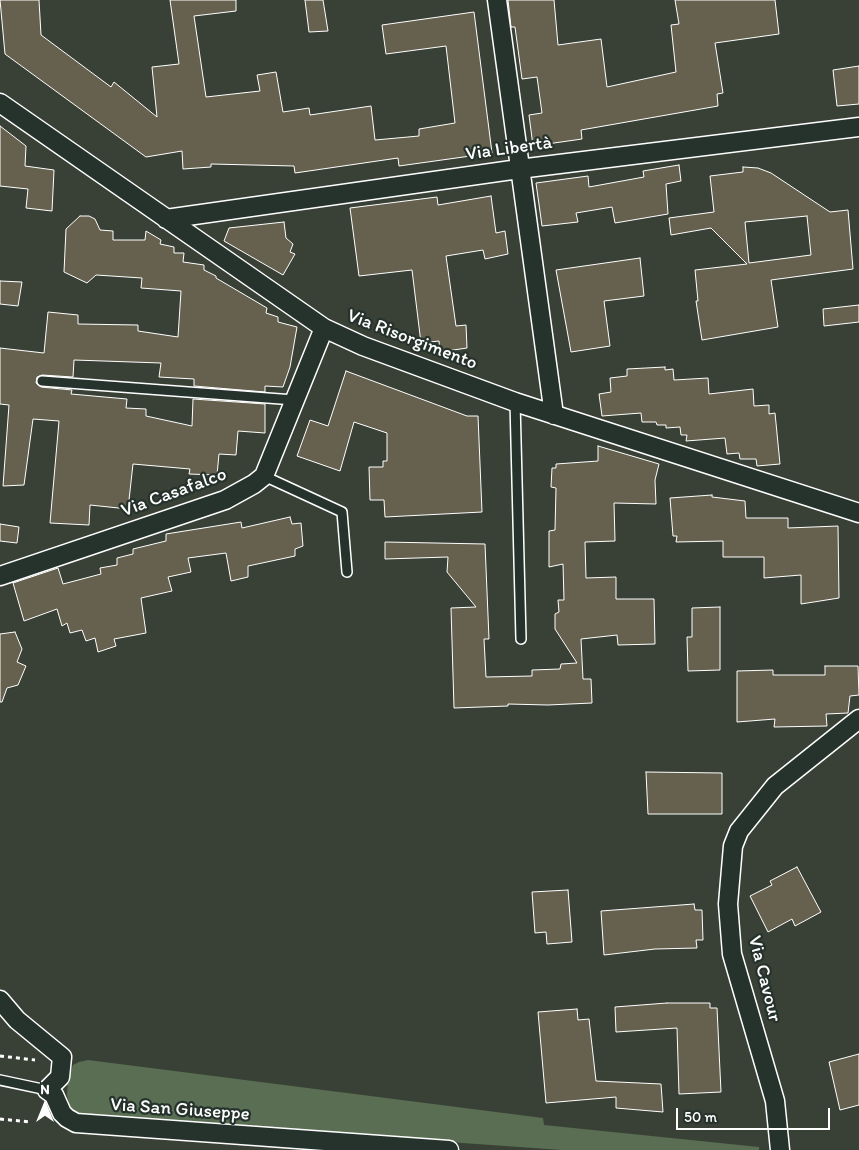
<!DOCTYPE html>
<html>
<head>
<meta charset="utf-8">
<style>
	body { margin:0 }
	#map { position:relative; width:859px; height:1150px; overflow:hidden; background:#394137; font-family:Itim,sans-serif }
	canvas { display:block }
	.north { position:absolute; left:20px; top:1080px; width:50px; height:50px; -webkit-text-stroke:4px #26332d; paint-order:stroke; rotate:0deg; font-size:14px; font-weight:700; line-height:20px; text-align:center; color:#fff }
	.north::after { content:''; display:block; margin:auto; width:18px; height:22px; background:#fff; clip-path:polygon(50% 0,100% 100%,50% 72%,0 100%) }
	.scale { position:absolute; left:676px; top:1108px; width:154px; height:22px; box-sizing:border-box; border:2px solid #fff; border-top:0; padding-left:6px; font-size:15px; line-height:18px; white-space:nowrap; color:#fff; -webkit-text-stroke:4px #26332d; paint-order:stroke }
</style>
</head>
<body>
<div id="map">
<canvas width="859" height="1150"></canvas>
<div class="north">N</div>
<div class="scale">50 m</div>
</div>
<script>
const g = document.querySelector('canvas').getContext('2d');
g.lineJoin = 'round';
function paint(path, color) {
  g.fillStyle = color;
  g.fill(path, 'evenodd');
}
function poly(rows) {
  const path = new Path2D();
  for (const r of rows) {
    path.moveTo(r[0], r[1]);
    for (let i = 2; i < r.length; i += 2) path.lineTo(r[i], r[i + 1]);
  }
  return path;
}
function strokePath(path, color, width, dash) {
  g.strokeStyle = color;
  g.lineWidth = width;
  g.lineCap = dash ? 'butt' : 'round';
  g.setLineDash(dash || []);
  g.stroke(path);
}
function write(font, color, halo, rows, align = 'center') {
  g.font = font + ' Itim,sans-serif';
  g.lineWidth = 4.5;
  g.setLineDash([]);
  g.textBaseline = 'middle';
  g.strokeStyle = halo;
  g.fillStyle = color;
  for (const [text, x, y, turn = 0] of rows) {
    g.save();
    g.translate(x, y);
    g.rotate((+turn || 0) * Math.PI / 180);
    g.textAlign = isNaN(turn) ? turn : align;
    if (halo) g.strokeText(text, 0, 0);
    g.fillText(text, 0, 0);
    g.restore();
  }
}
const green = poly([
	[88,1060,543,1118,544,1125,759,1147,759,1150,562,1150,78,1116,72,1110,69,1104,67,1095,68,1079,73,1065,79,1062]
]);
const building = poly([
	[0,0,39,0,41,35,111,87,114,82,157,117,152,67,179,64,170,0,236,0,236,11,194,16,206,97,260,91,257,75,276,72,283,112,309,108,310,115,371,106,375,140,419,136,419,129,455,123,446,46,386,54,382,25,474,12,492,153,399,166,398,158,295,173,294,166,211,164,211,167,183,169,182,151,146,157,5,54,0,0],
	[305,0,323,0,328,31,309,32,305,0],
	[508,0,554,0,558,45,601,39,607,87,676,72,671,25,679,24,675,0,775,0,779,34,715,43,723,93,717,94,718,106,581,130,582,139,533,146,529,115,542,113,537,77,522,79,515,27,511,27,508,0],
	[859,66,859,104,837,106,833,70,859,66],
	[0,126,26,146,25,166,54,170,52,211,26,208,28,189,0,186,0,126],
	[679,165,681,181,666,184,668,214,615,223,612,207,576,213,578,222,542,226,536,183,588,176,589,187,644,177,643,171,679,165],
	[743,167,758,168,771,173,830,212,848,210,853,269,771,280,778,327,702,340,696,301,698,301,695,270,747,264,711,228,671,235,669,218,714,212,710,176,743,172,743,167],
	[807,216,811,255,749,263,745,222,807,216],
	[491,196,496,233,505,231,508,254,485,259,483,250,446,256,456,326,466,325,467,348,440,352,439,341,421,343,412,270,359,276,350,208,437,197,438,205,491,196],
	[80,216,89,216,95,219,100,230,113,231,113,240,145,240,146,231,161,240,160,244,174,247,174,253,184,253,183,262,204,265,204,270,216,276,216,278,267,308,266,313,278,317,278,322,297,327,290,367,283,387,265,386,265,392,194,386,194,379,159,377,161,363,74,360,73,377,42,375,37,377,36,383,41,387,72,390,71,394,127,399,126,408,146,409,146,416,192,426,193,399,265,404,265,433,238,431,236,455,219,454,217,475,189,474,190,469,133,464,128,509,90,505,89,525,50,523,59,421,33,419,24,485,3,486,9,405,0,404,0,348,44,353,48,312,78,315,78,324,138,325,138,331,178,337,181,291,141,288,142,278,96,275,87,283,64,272,66,229,80,216],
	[284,222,286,238,293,244,290,252,295,254,283,275,224,241,229,228,284,222],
	[640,258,644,296,604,301,610,346,571,352,556,270,640,258],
	[0,281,22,282,18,306,0,304,0,281],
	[859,305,859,322,824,326,823,309,859,305],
	[665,367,665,370,673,369,674,380,708,378,709,394,753,389,754,406,769,405,769,414,775,413,780,464,757,466,756,459,740,459,739,453,727,454,725,438,686,441,687,435,681,435,680,427,666,428,666,425,657,425,656,422,642,422,641,413,602,416,599,394,611,392,610,378,627,376,627,369,665,367],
	[346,371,467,416,478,416,482,512,385,517,384,500,370,500,369,467,383,467,383,461,387,461,387,433,354,422,340,471,297,456,310,420,328,426,346,371],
	[598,446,659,464,655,480,656,504,614,503,615,541,585,542,586,578,616,577,616,599,654,599,655,644,618,645,617,635,581,639,583,679,591,679,592,703,548,705,508,704,508,706,454,708,451,608,476,607,447,572,448,557,385,559,385,542,485,544,489,639,484,639,486,677,532,676,532,670,560,669,561,664,577,663,555,629,555,614,559,612,558,600,564,600,563,564,549,567,549,531,555,530,556,488,551,487,552,468,556,468,556,464,598,461,598,446],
	[712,495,712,497,745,501,746,518,788,518,788,528,838,526,839,598,801,604,801,575,764,578,764,557,723,557,723,541,676,542,677,536,673,536,670,498,712,495],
	[290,517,292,524,301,523,303,546,295,549,295,556,248,566,248,577,231,581,226,553,188,558,191,572,168,577,172,591,141,598,146,633,114,639,116,646,98,652,95,638,86,641,82,630,70,633,67,623,62,626,57,609,24,621,13,583,58,568,63,584,101,574,100,568,117,565,117,558,133,554,133,549,166,541,166,534,241,522,242,528,290,517],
	[0,524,19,527,17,543,0,541,0,524],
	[720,607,720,670,688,671,687,637,692,637,692,608,720,607],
	[15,632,22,649,17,662,26,666,18,685,7,688,2,702,0,702,0,634,15,632],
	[825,666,858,666,859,695,850,696,848,713,826,714,827,726,774,727,775,719,737,722,737,671,773,670,773,675,825,675,825,666],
	[646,772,722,773,722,814,648,814,646,772],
	[797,867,821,912,795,926,792,919,768,932,750,896,772,885,770,881,797,867],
	[568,890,572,942,547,944,546,932,535,933,532,892,568,890],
	[694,904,695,910,702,910,703,940,696,940,697,948,655,949,604,955,601,911,694,904],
	[667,1003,710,1003,710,1008,717,1008,721,1092,679,1094,677,1028,616,1032,615,1007,667,1003],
	[577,1009,578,1020,589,1019,596,1081,661,1084,663,1112,616,1108,616,1097,546,1103,538,1012,577,1009],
	[859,1054,859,1105,840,1110,829,1062,859,1054]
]);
const path = poly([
	[0,1056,35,1060],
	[0,1119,31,1122]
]);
const service = poly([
	[42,381,294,400],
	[515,402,521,639],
	[264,476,342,512,347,572],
	[0,1080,47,1090]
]);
const minor = poly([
	[497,0,554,415],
	[0,103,324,328,363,346,515,402,859,513],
	[166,219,519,169,859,127],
	[0,576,225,500,254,484,264,476,324,328],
	[0,1000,17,1020,62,1057,60,1077,47,1090,54,1095,62,1113,67,1118,76,1123,449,1150],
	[780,1150,775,1101,732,954,728,904,733,846,739,831,775,786,859,719]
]);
const streetNames = [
	["Via Libertà",509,149,-8],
	["Via Risorgimento",412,340,21],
	["Via Casafalco",174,493,-20],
	["Via Cavour",764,979,76],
	["Via San Giuseppe",180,1110,4]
];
paint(green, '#596e52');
paint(building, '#66614f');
strokePath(building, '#fff', 1);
strokePath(service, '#fff', 12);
strokePath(minor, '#fff', 21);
strokePath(path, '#fff', 3, [4, 4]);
strokePath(service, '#26332d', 9);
strokePath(minor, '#26332d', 18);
write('19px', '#fff', '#26332d', streetNames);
</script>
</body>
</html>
